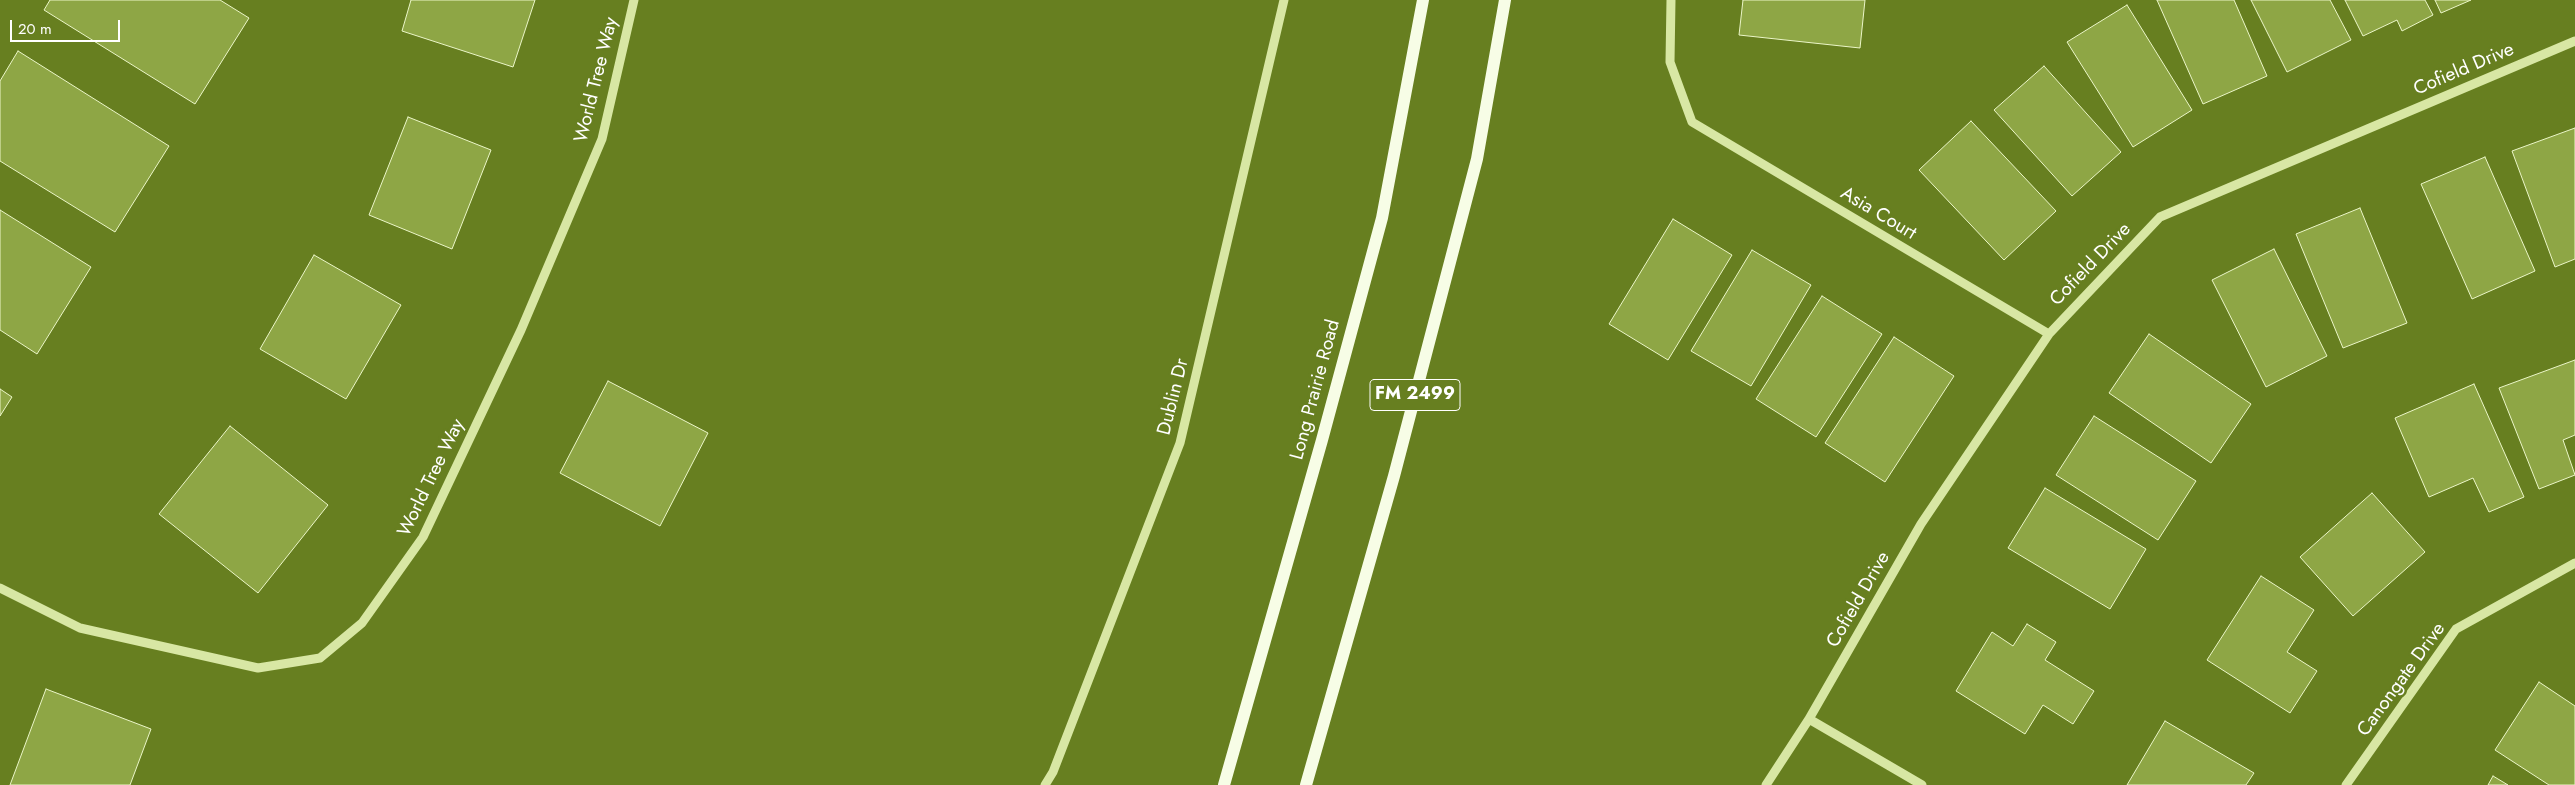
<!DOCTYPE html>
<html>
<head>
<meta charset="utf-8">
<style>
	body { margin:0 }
	#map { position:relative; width:2575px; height:785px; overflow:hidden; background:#677f20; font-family:Jost,sans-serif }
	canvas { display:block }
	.scale { position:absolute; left:10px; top:20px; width:110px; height:22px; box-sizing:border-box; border:2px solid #fff; border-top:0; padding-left:6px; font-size:15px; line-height:18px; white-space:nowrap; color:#fff; -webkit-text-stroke:4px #677f20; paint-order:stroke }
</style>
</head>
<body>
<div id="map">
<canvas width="2575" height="785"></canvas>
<div class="scale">20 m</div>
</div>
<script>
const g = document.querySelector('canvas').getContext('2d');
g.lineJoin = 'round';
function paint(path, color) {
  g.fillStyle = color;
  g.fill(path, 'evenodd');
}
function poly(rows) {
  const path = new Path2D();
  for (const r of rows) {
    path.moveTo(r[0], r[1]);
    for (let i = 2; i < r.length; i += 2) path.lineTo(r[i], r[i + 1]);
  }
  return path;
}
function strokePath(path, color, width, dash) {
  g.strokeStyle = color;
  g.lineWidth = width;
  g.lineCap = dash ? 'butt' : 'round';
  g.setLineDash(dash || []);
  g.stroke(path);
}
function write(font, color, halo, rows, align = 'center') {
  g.font = font + ' Jost,sans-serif';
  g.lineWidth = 5;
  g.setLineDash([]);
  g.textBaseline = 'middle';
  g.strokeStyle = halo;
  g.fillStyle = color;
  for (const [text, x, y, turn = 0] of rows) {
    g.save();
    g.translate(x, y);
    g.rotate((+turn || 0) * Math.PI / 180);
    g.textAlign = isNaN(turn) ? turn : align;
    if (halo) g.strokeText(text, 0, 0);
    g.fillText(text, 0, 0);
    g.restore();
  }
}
const building = poly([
	[50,0,220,0,249,18,195,104,44,10,50,0],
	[411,0,535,0,513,67,402,31,411,0],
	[1743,0,1865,0,1860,48,1739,35,1743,0],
	[2157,0,2234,0,2267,76,2203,104,2157,0],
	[2251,0,2330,0,2351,40,2287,72,2251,0],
	[2345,0,2425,0,2433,15,2402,31,2397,20,2363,36,2345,0],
	[2435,0,2471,0,2441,13,2435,0],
	[2127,5,2192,110,2133,147,2067,42,2127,5],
	[18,51,169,146,115,232,0,161,0,81,18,51],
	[2044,66,2121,152,2072,196,1994,110,2044,66],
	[408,117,491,150,452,249,369,215,408,117],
	[1971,121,2056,211,2004,260,1919,170,1971,121],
	[2575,128,2575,259,2555,267,2512,151,2575,128],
	[2485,157,2535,271,2472,299,2421,184,2485,157],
	[2360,208,2407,323,2343,348,2296,234,2360,208],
	[0,210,91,267,37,354,0,330,0,210],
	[1673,219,1732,255,1668,360,1609,324,1673,219],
	[2274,249,2327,356,2266,387,2212,280,2274,249],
	[1752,250,1811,285,1751,386,1691,351,1752,250],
	[314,255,401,305,346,399,260,349,314,255],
	[1822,296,1882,334,1816,437,1756,399,1822,296],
	[2149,334,2251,404,2211,463,2109,393,2149,334],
	[1894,337,1954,376,1885,482,1825,443,1894,337],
	[2575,360,2575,435,2563,440,2575,475,2539,489,2499,388,2575,360],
	[608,381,708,433,660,526,560,473,608,381],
	[2474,384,2524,497,2489,512,2473,478,2429,497,2395,418,2474,384],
	[0,389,12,397,0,416,0,389],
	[2094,416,2196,481,2158,540,2056,475,2094,416],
	[230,426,328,505,258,593,159,514,230,426],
	[2045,488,2146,549,2110,609,2008,548,2045,488],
	[2372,493,2425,552,2353,616,2300,557,2372,493],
	[2261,576,2314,610,2287,652,2317,671,2290,713,2207,660,2261,576],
	[2027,624,2056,642,2045,660,2094,691,2073,724,2043,705,2025,734,1956,691,1992,632,2013,646,2027,624],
	[2539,682,2575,706,2575,785,2549,785,2495,750,2539,682],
	[46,689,151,729,130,785,10,785,46,689],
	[2165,721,2254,773,2246,785,2127,785,2165,721],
	[2493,776,2508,785,2488,785,2493,776]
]);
const minor = poly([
	[1671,0,1670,62,1692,122,2049,334],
	[0,588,80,628,258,668,320,658,362,623,423,537,521,330,602,139,634,0],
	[1809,719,1921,524,2049,334,2160,217,2575,41],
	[1045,785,1053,772,1180,443,1284,0],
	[1766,785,1809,719,1922,785],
	[2346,785,2456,629,2575,563]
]);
const major = poly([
	[1224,785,1322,440,1382,218,1423,0],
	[1306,785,1394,476,1477,159,1505,0]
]);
const shields = [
	[1415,395,90]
];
const shieldNames = [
	["FM 2499",1415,395]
];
const streetNames = [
	["Cofield Drive",2464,70,-23],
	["World Tree Way",597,80,-76],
	["Asia Court",1878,214,31],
	["Cofield Drive",2091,265,-46],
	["Long Prairie Road",1316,390,-75],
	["Dublin Dr",1174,397,-76],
	["World Tree Way",432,478,-64],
	["Cofield Drive",1859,600,-60],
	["Canongate Drive",2402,680,-54]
];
paint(building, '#8ea645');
strokePath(building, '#ebf6c8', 1);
strokePath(minor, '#d8e7a4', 9);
strokePath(major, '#f7fde6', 12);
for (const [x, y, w] of shields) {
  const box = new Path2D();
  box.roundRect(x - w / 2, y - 15.5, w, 31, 4);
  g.fillStyle = '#677f20';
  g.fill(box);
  strokePath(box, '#fff', 1);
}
write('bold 18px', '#fff', null, shieldNames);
write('19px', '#fff', '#677f20', streetNames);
</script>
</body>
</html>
